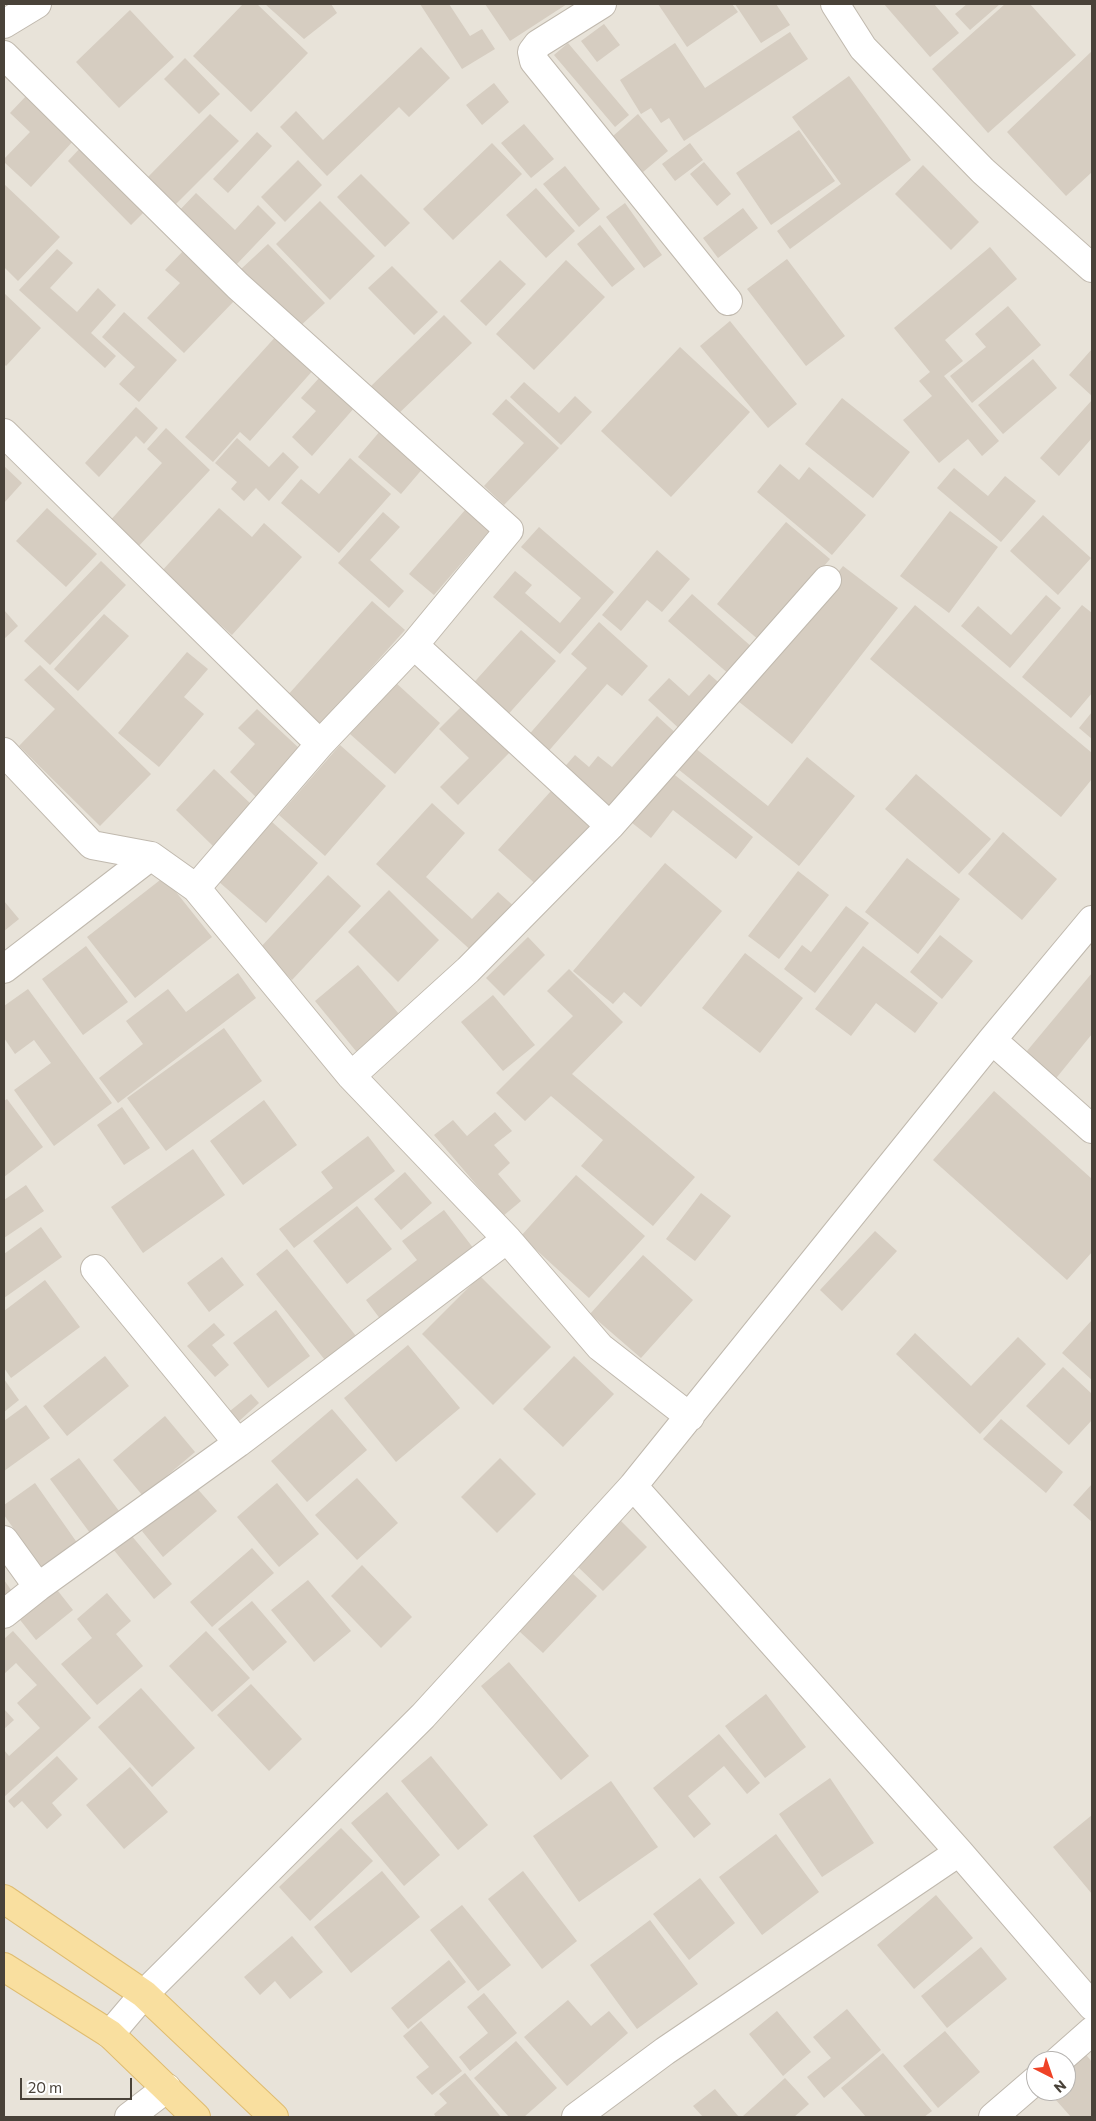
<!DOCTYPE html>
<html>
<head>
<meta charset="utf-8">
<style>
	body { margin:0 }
	#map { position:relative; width:1096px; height:2121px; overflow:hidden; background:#f5f2eb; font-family:Commissioner,sans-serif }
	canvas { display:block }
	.frame { position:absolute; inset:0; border:5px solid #494239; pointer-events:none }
	.north { position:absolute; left:1026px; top:2051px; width:50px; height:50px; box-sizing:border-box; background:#fff; border:1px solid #b6b3b0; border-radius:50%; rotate:139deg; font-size:14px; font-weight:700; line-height:20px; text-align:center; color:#494239 }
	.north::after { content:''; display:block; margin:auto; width:18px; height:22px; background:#ef4327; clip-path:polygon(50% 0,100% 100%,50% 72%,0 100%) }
	.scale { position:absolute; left:20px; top:2078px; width:112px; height:22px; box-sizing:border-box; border:2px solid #494239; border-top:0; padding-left:6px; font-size:15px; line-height:18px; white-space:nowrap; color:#494239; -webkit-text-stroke:4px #fff; paint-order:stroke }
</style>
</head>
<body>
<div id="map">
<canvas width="1096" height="2121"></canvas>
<div class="frame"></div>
<div class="north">N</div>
<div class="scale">20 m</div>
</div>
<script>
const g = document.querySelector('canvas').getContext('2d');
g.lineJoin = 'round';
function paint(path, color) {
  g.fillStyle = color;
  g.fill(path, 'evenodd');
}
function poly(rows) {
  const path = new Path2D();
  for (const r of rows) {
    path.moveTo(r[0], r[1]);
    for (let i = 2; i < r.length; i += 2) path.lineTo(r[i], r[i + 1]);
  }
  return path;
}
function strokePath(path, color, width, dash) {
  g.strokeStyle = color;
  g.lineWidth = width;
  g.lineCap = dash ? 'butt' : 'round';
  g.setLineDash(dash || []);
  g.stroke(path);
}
const residential = poly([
	[4,4,1092,4,1092,2117,4,2117],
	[1036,2061,1066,2061,1066,2091,1036,2091]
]);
const building = poly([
	[243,4,257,4,308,53,251,112,193,56],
	[265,4,331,4,337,13,304,39],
	[420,4,449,4,470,36,482,29,495,49,462,69],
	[485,4,567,4,510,41],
	[658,4,732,4,738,12,687,47],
	[735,4,776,4,790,25,761,43],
	[884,4,934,4,959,33,930,57],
	[967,4,1000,4,970,30,955,14],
	[1005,4,1030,4,1076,55,988,133,932,69],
	[130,10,174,57,119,108,76,62],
	[604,24,620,45,597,62,581,41],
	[790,32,808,59,684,141,669,118,661,123,651,108,641,114,620,80,675,43,705,88],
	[568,43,629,115,615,127,554,55],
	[421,47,450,78,409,117,399,107,327,176,280,127,296,111,323,140],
	[1092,51,1092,172,1066,196,1007,132],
	[185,58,220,94,199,114,164,79],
	[849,76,911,160,790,249,777,231,841,184,792,117],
	[494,83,509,102,482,125,466,105],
	[27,95,74,140,31,187,4,162,4,159,30,132,10,113],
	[210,114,239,141,176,204,148,177],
	[638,114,668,151,643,172,613,136],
	[524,124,554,159,531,178,501,143],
	[799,130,835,181,771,225,736,173],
	[257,132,272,146,228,193,213,179],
	[492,143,522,174,453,240,423,209],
	[690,143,703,160,675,181,662,164],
	[83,145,146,210,131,225,68,161],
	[298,160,322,185,285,222,261,197],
	[704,162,731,194,717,206,690,174],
	[923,165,979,222,951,250,895,194],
	[565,166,600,209,579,227,543,184],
	[361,174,410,223,385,247,337,197],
	[4,184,60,237,18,281,4,267],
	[536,188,575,231,546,258,506,215],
	[196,193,235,230,258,205,276,223,235,266,178,212],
	[320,201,375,256,330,300,276,244],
	[625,203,662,255,644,268,606,217],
	[743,208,758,228,718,258,703,238],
	[600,225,635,269,612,287,577,244],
	[268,244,325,303,297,329,240,270],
	[990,247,1017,279,945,340,963,361,944,376,999,441,982,456,968,439,939,463,903,420,932,396,919,381,930,372,894,328],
	[57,249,73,263,50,288,77,312,98,288,116,305,91,333,116,356,105,368,19,290],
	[184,250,235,300,184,353,147,318,180,283,165,270],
	[787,259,845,336,806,366,747,289],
	[500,260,526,284,486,326,460,301],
	[566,260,605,297,534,370,496,334],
	[392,266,438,312,414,335,368,288],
	[4,293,41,328,6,366,4,364],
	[1008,306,1041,345,972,403,950,376,986,347,975,334],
	[124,312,177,360,139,402,119,384,135,367,102,337],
	[444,315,472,343,395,417,368,389],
	[730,321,797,404,768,428,700,346],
	[278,334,315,368,250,441,240,432,213,462,185,437],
	[680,347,750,412,671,497,601,431],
	[1092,349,1092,396,1069,375],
	[1033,359,1057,388,1003,434,978,405],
	[320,377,355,407,312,456,292,437,316,411,301,398],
	[524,382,559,413,575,396,592,412,561,445,510,397],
	[842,398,910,452,873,498,805,444],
	[506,399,559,448,504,505,484,486,524,443,492,414],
	[1092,400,1092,438,1059,476,1040,458],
	[136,407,158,428,144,444,136,436,99,477,85,463],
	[166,428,210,470,136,549,108,523,162,463,147,449],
	[381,430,424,467,401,494,358,457],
	[237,438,269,467,283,452,299,467,269,501,256,488,244,501,231,489,237,482,215,463],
	[350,458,391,494,339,553,281,503,301,479,319,494],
	[780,464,799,480,809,467,866,515,832,555,757,492],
	[4,466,22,483,4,503],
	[954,468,988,496,1005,476,1036,501,1001,542,937,488],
	[47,508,97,554,66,587,16,541],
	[219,508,252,537,264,523,302,557,232,635,161,572],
	[466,509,490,530,434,595,409,574],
	[950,511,998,547,949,613,900,576],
	[383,512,400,527,370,560,404,591,389,608,338,563],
	[1043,515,1091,558,1058,595,1010,551],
	[786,522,830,559,760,641,717,604],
	[539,527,614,592,560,654,493,597,515,571,532,585,525,593,560,623,581,598,521,547],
	[657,550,690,579,662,612,647,600,621,631,602,615],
	[101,561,126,585,50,665,24,641],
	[843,566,898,608,792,744,738,701],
	[692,594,753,648,730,675,668,621],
	[1046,595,1061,608,1010,668,961,626,978,606,1011,635],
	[372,601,405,630,320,725,287,696],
	[915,605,1092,753,1092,779,1061,817,870,659],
	[1082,605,1092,613,1092,693,1071,718,1022,677],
	[4,610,18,626,4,639],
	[104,614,129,636,78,691,54,669],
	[599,622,648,666,622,696,607,684,546,754,526,738,587,668,571,654],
	[521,630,556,661,504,719,469,688],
	[187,652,208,669,184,697,204,714,159,767,118,733],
	[40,665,151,774,100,826,19,746,55,709,24,680],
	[709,674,724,687,683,732,648,700,669,678,689,696],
	[396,683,440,723,395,774,350,734],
	[463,705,510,752,458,805,440,787,469,758,439,729],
	[257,709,301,750,257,798,230,772,255,744,238,728],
	[1092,712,1092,739,1079,728],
	[657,716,679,736,608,814,561,771,575,755,589,767,598,756,612,767],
	[340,745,386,786,325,856,279,815],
	[695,748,768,806,807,757,855,796,799,866,678,769],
	[214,769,252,805,213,846,176,810],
	[671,772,753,837,736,859,673,810,651,838,631,822],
	[916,774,991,839,959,874,885,809],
	[551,791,594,829,540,888,498,850],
	[432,803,465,833,426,877,472,919,498,892,517,909,475,954,376,864],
	[272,822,318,863,266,923,218,881],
	[1003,832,1057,879,1022,920,968,874],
	[907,858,960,899,918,954,865,912],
	[665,863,722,911,641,1007,624,992,613,1004,573,971],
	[798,871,829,895,779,959,748,936],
	[328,875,361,906,292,980,259,949],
	[164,877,212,937,135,998,87,937],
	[389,890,439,940,398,982,348,932],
	[4,901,19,919,4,931],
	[846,906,869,923,815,993,784,969,802,945,811,952],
	[940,935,973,961,942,999,910,972],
	[528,937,545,955,504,996,486,978],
	[86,946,128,1002,83,1035,42,979],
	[863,946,938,1003,915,1033,876,1003,851,1036,815,1009],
	[745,953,803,998,760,1053,702,1008],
	[358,965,404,1020,360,1056,315,1001],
	[569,969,623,1022,572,1074,695,1177,653,1226,581,1166,603,1140,551,1096,525,1121,496,1093,573,1016,547,991],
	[238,973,256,998,118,1103,99,1078,143,1044,126,1021,168,989,186,1012],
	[1092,973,1092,1034,1053,1082,1022,1057],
	[28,989,112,1103,54,1146,14,1090,51,1063,34,1040,15,1054,4,1038,4,1006],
	[493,995,535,1045,503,1071,461,1022],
	[224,1028,262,1081,166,1151,127,1098],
	[994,1091,1092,1179,1092,1252,1067,1280,933,1160],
	[7,1099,43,1147,4,1177,4,1101],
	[264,1100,297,1145,243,1185,210,1141],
	[122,1107,150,1148,124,1165,97,1125],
	[495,1112,512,1131,494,1145,510,1163,498,1174,521,1201,503,1216,434,1135,453,1120,467,1136],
	[368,1136,395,1171,294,1248,279,1229,333,1188,321,1172],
	[193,1149,225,1195,143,1253,111,1207],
	[405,1172,432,1203,401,1230,374,1199],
	[576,1175,645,1236,589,1298,521,1236],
	[26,1185,44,1211,4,1238,4,1200],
	[701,1193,731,1216,695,1261,666,1239],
	[357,1206,392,1249,347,1284,313,1241],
	[444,1210,477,1253,384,1324,366,1300,417,1260,402,1241],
	[41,1227,62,1257,4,1298,4,1254],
	[875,1231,897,1251,842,1311,820,1290],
	[287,1249,356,1336,325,1360,256,1274],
	[643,1255,693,1300,641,1358,590,1314],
	[222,1257,244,1285,209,1312,187,1283],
	[480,1276,551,1347,493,1405,422,1334],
	[45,1280,80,1327,11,1378,4,1368,4,1311],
	[276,1310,310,1356,268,1388,233,1343],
	[1092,1320,1092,1380,1062,1353],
	[214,1323,225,1335,212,1345,229,1365,215,1377,187,1346],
	[915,1333,971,1386,1018,1337,1046,1364,980,1434,896,1354],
	[408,1345,460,1408,396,1462,344,1398],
	[105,1356,129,1386,67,1436,43,1406],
	[574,1356,614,1394,563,1447,523,1409],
	[1063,1367,1092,1394,1092,1420,1069,1445,1026,1406],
	[4,1379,19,1400,4,1412],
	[251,1394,259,1403,238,1422,230,1411],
	[26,1405,50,1438,4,1471,4,1421],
	[332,1409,367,1450,307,1502,271,1461],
	[165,1416,195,1452,143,1496,113,1460],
	[1001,1419,1063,1472,1046,1493,983,1439],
	[79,1458,119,1511,90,1533,50,1479],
	[500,1458,536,1494,497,1533,461,1497],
	[357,1478,398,1523,357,1560,315,1515],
	[35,1483,78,1544,42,1569,4,1515,4,1505],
	[277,1483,319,1534,279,1567,237,1517],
	[1092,1484,1092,1522,1073,1505],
	[195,1486,217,1511,163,1557,142,1531],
	[621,1521,647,1547,603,1591,576,1565],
	[131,1535,172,1584,154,1599,113,1549],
	[252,1548,274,1573,212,1627,190,1602],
	[362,1565,412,1617,381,1648,331,1596],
	[573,1574,597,1596,543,1653,519,1631],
	[4,1580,14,1594,4,1601],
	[308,1580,351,1631,314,1662,271,1610],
	[54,1586,73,1610,36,1640,17,1616],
	[107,1593,131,1621,116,1634,143,1666,97,1705,61,1664,92,1638,77,1619],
	[252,1601,287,1642,253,1671,218,1629],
	[13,1631,91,1718,4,1797,4,1750,9,1756,40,1728,17,1703,37,1685,16,1663,4,1674,4,1639],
	[206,1631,250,1678,212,1712,169,1666],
	[509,1662,589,1756,561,1780,481,1686],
	[251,1684,302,1739,269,1771,217,1715],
	[141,1688,195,1748,152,1787,98,1727],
	[766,1694,806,1747,765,1778,725,1726],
	[4,1709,14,1720,4,1729],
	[719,1734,760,1783,747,1794,724,1766,688,1796,711,1824,694,1838,653,1788],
	[57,1756,78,1779,52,1803,62,1815,47,1829,22,1801,14,1808,8,1801],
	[431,1756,488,1825,458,1850,401,1781],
	[130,1767,168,1812,124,1849,86,1805],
	[830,1778,874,1843,822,1877,779,1814],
	[611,1781,658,1847,579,1902,533,1836],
	[387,1792,440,1855,404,1886,351,1823],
	[1092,1815,1092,1894,1053,1847],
	[341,1828,373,1861,310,1921,279,1887],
	[776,1834,819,1892,762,1935,719,1877],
	[382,1871,420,1917,351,1973,314,1927],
	[523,1871,577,1941,542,1969,488,1899],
	[700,1878,735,1923,689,1960,653,1914],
	[936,1895,973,1938,914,1989,877,1945],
	[462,1905,511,1965,478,1991,430,1930],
	[650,1920,698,1984,637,2029,590,1965],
	[292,1936,323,1972,290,1999,275,1981,260,1995,244,1977],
	[981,1947,1007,1979,947,2028,921,1996],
	[449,1960,466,1982,408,2029,391,2008],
	[484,1993,517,2033,470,2071,459,2057,488,2033,467,2007],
	[568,2000,591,2026,609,2011,628,2033,567,2086,524,2037],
	[847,2009,881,2050,824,2098,807,2077,831,2058,813,2037],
	[777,2011,811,2052,783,2076,749,2034],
	[421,2021,462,2071,432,2095,416,2077,429,2067,403,2036],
	[945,2031,980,2072,938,2108,903,2066],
	[516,2041,557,2088,524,2117,509,2117,474,2078],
	[1083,2051,1092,2062,1092,2117,1071,2117,1048,2091,1066,2091,1066,2066],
	[883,2053,932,2111,924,2117,866,2117,841,2088],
	[465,2073,501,2117,436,2117,434,2114,447,2103,439,2094],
	[785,2078,809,2104,794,2117,744,2117,743,2116],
	[715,2089,739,2117,703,2117,693,2106]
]);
const minor = poly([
	[602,4,538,44,532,52,534,61,728,301],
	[835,4,863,48,983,171,1092,268],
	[4,24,37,4],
	[4,55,238,286,509,530,414,645,320,744,196,888],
	[4,433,320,744],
	[414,645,610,826],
	[4,752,92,845,151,856,196,888,351,1076,507,1239,600,1347,690,1417],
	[4,969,151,856],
	[992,1040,1092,1129],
	[351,1076,468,970,610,826,827,580],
	[95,1269,238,1443],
	[633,1486,959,1852,1092,2006],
	[4,1540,38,1587],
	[4,1614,38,1587,238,1443,507,1239],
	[110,2034,144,1994,423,1716,633,1486,992,1040,1092,920],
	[1058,2061,1092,2031],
	[129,2117,167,2088],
	[576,2117,665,2051,959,1852],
	[993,2117,1036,2080]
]);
const major = poly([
	[4,1899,144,1994,274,2117],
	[4,1967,110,2034,196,2117]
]);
paint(residential, '#e8e3d9');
paint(building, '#d6cdc1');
strokePath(minor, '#c0b9ae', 30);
strokePath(major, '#dfbc6f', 30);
strokePath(minor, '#fff', 28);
strokePath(major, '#f9df9f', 28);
</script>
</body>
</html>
